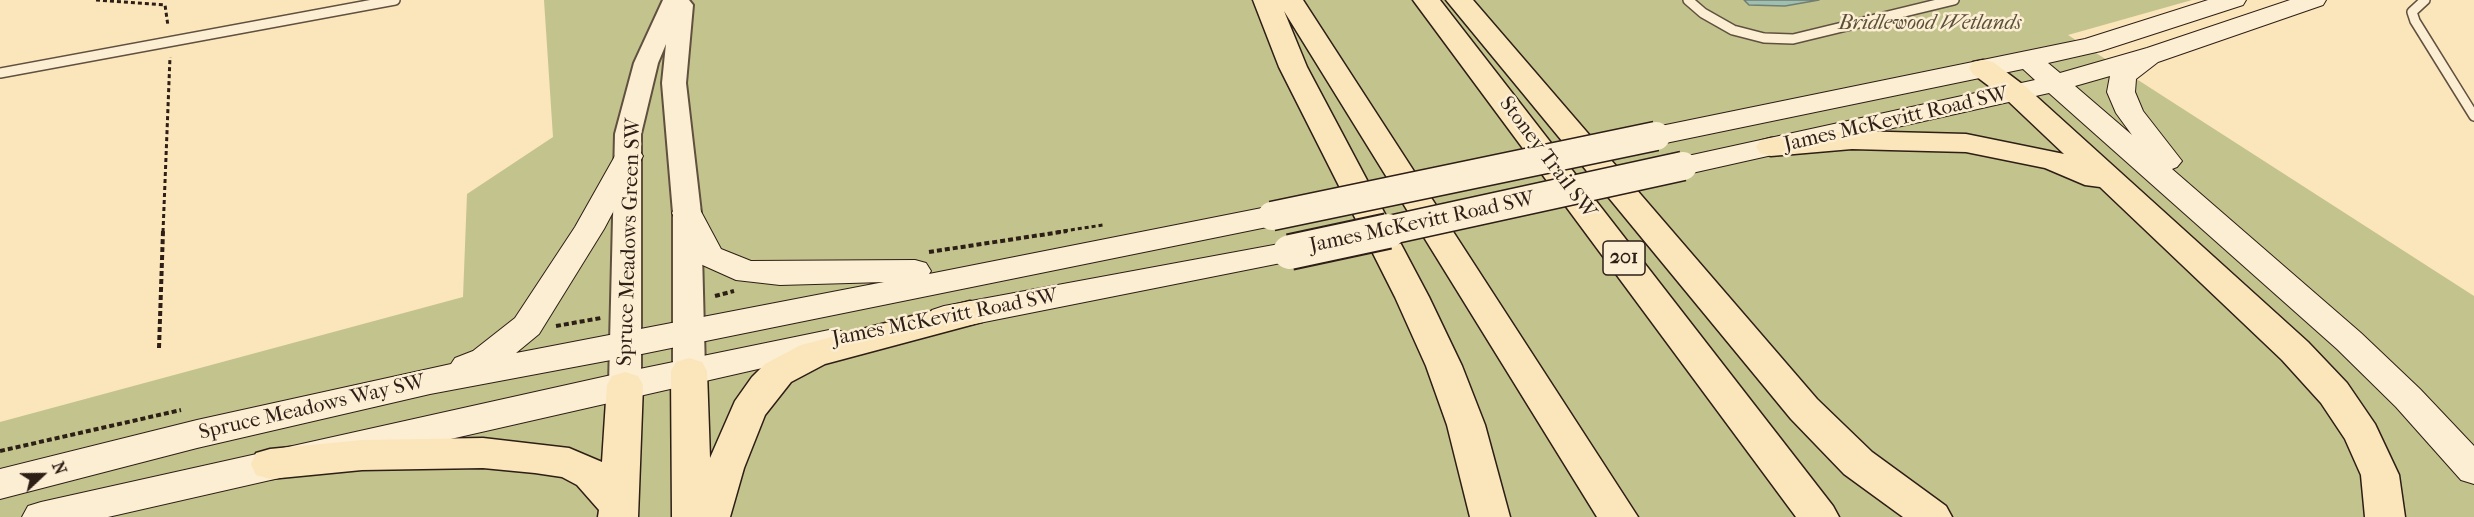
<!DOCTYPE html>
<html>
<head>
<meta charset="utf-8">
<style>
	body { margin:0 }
	#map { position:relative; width:2474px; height:517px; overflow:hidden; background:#fbe5bb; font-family:"IM FELL French Canon",serif }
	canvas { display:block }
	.north { position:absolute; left:12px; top:445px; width:60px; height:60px; -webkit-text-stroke:4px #fceed3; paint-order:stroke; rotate:68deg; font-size:16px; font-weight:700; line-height:24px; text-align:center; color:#2d1e16 }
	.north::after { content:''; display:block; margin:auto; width:21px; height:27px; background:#2d1e16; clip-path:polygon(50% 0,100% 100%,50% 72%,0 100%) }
</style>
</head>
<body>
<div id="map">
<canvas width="2474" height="517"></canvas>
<div class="north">N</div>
</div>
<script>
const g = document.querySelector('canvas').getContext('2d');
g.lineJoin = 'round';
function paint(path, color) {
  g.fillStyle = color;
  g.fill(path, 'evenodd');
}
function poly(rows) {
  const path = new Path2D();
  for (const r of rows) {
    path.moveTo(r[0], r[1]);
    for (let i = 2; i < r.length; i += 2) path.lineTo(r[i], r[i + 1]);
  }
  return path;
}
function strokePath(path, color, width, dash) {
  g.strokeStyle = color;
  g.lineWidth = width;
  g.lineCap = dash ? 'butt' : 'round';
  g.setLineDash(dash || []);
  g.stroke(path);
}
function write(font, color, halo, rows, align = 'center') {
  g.font = font + ' "IM FELL French Canon",serif';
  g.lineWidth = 5;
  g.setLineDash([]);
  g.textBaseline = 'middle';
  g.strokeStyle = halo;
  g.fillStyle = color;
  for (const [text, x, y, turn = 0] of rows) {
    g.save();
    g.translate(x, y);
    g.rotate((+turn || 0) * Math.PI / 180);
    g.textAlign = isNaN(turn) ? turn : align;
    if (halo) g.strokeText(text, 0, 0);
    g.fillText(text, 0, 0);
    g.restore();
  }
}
const green = poly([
	[544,0,2192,0,2068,35,2474,296,2474,517,0,517,0,422,463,297,467,194,553,137]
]);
const water = poly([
	[1744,0,1819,0,1785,6,1749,5,1744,0]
]);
const pathFar1 = poly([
	[96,0,165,5,168,26],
	[163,232,170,57],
	[1057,232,1103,225]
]);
const path = poly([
	[929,252,1067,231],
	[715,296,734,291],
	[556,326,601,318],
	[159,348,163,231],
	[0,451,181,410]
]);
const service = poly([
	[1688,0,1703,13,1733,30,1764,38,1793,39,1954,0],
	[2425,0,2412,12,2415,21,2474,116],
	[0,73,395,0]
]);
const tertiary = poly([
	[663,0,689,0,693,5,686,83,701,213,705,371,700,379,689,382,678,379,673,371,673,213,662,83,666,44,658,63,641,134,641,385,636,393,625,397,614,393,609,385,615,134,634,63,663,0]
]);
const secondary = poly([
	[2208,0,2246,0,2243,5,2101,51,2048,63,2060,73,2147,48,2290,0,2326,0,2323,5,2158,62,2136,79,2135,92,2143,111,2182,161,2177,167,2172,169,2361,333,2420,389,2474,446,2474,484,2461,480,2396,407,2337,349,2049,93,1683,175,1673,172,1668,166,1673,160,1683,157,2035,80,2023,69,1656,145,1646,142,1642,136,1646,130,1656,127,2085,39,2208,0],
	[2110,76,2107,92,2116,113,2132,135,2075,86,2110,76],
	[629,147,639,150,643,156,604,229,539,334,516,353,884,282,780,285,736,280,698,263,672,213,676,206,687,203,698,206,721,249,751,261,915,260,926,263,931,271,929,274,1272,206,1283,209,1287,216,1283,223,1272,226,627,357,430,394,197,448,0,499,0,469,197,420,451,364,455,358,473,351,515,318,575,227,615,156,619,150,629,147],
	[1290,242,1301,245,1306,252,1301,259,944,330,932,326,927,318,932,310,944,306,1290,242],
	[834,329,846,333,851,341,846,349,108,517,22,517,28,506,41,502,625,372,834,329]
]);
const motorway = poly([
	[1253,0,1303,0,1638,517,1597,517,1284,11,1307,67,1429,297,1462,366,1485,425,1510,517,1470,517,1447,425,1426,366,1395,297,1279,67,1253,0],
	[1413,0,1440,0,1833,506,1839,517,1796,517,1413,0],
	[1446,0,1473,0,1817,399,1872,452,1946,506,1952,517,1903,517,1844,474,1791,419,1446,0],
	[1983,60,1993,62,2026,87,2308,342,2347,383,2375,424,2399,475,2405,517,2365,517,2361,475,2345,439,2321,403,2282,360,2100,187,2085,185,2045,168,1966,152,1852,149,1771,156,1760,153,1756,147,1760,141,1771,138,1852,131,1966,134,2064,154,2006,99,1973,74,1969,68,1973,62,1983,60],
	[970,301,982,304,987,313,982,322,825,364,791,382,765,415,744,468,730,517,672,517,671,371,676,362,689,358,702,362,707,371,710,458,735,401,752,377,765,364,801,345,970,301],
	[625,372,638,376,643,385,638,517,598,517,599,510,577,485,562,477,535,473,483,468,362,470,270,479,256,475,251,464,256,453,270,449,362,440,483,438,569,448,602,462,607,385,612,376,625,372]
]);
const secondaryBridgeFar1 = poly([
	[1272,216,1656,136],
	[1381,232,1683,166]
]);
const secondaryBridge = poly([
	[1290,252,1388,231]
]);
const shields = [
	[1624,258,42]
];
const shieldNames = [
	["201",1624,258]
];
const parkNames = [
	["Bridlewood Wetlands",1930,24]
];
const streetNames = [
	["James McKevitt Road SW",1896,120,-13],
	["Stoney Trail SW",1547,158,53],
	["James McKevitt Road SW",1422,223,-12],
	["Spruce Meadows Green SW",630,242,-88],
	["James McKevitt Road SW",945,318,-11],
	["Spruce Meadows Way SW",312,408,-13]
];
paint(green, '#c3c38d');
paint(water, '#9fbfb0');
strokePath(water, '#717f72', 1.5);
strokePath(service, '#60503f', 12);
strokePath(tertiary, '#60503f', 4);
strokePath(secondary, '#2d1e16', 2);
strokePath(motorway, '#2d1e16', 3);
strokePath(pathFar1, '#2d1e16', 3, [4, 3]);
strokePath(path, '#2d1e16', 4, [5, 3]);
strokePath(service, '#fceed3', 9);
paint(tertiary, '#fceed3');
paint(secondary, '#fceed3');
paint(motorway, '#fbe5bb');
strokePath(secondaryBridgeFar1, '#2d1e16', 31, []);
strokePath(secondaryBridge, '#2d1e16', 38, []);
strokePath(secondaryBridgeFar1, '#fceed3', 28);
strokePath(secondaryBridge, '#fceed3', 34);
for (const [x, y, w] of shields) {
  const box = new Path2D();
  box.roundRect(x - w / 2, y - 17, w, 34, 4.5);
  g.fillStyle = '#fceed3';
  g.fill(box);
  strokePath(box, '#2d1e16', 1.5);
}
write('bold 20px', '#2d1e16', null, shieldNames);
write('italic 21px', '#5a503a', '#fceed3', parkNames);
write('21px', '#2d1e16', '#fceed3', streetNames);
</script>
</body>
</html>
